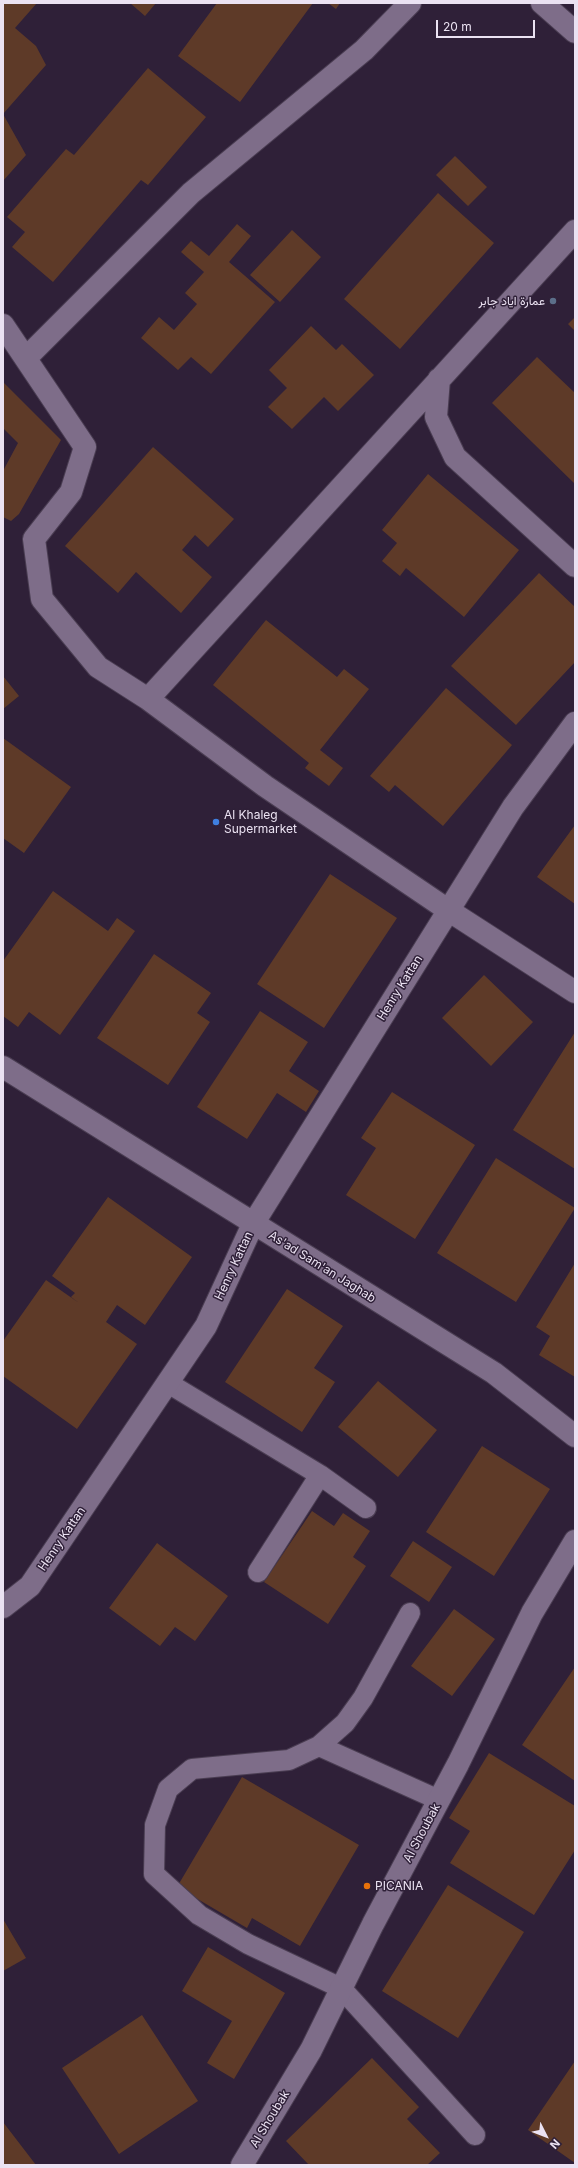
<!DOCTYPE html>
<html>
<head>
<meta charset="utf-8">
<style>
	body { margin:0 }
	#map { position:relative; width:578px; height:2168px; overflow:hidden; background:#2f2038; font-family:Inter,sans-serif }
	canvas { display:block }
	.frame { position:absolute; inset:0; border:4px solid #ebe2f2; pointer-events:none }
	.north { position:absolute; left:526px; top:2116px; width:40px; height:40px; -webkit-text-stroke:3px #2f2038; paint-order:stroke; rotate:132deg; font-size:11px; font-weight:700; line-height:16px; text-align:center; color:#ebe2f2 }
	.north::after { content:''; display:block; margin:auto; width:14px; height:18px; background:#ebe2f2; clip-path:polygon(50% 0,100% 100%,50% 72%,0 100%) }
	.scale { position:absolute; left:436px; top:20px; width:99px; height:18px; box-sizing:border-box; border:2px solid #ebe2f2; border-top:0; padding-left:5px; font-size:12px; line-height:14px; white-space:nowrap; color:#ebe2f2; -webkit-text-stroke:3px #2f2038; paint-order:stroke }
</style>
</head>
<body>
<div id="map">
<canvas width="578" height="2168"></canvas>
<div class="frame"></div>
<div class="north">N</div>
<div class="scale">20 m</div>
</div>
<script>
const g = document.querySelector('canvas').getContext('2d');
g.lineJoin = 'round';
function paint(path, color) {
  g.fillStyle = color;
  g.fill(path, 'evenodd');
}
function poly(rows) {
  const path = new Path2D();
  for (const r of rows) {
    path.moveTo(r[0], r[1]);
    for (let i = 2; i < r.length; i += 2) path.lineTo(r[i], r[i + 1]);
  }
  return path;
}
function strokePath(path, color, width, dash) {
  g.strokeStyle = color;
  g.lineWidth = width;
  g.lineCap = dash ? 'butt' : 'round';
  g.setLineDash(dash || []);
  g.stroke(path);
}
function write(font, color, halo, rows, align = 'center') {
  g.font = font + ' Inter,Vazirmatn,sans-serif';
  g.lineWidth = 3;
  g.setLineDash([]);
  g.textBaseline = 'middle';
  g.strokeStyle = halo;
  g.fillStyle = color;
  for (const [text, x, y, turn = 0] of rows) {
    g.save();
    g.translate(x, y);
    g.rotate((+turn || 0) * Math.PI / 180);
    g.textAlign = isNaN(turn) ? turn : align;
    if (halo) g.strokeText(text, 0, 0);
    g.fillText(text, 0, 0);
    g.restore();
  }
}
const building = poly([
	[3,3,37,3,15,28,36,46,46,65,3,114,26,155,3,181],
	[130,3,156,3,145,16],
	[217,3,313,3,240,102,178,56],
	[328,3,340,3,336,9],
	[148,68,206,117,148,185,141,180,53,282,12,247,25,232,7,217,66,149,74,155],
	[455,156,487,187,468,206,436,175],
	[438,193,494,243,400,349,344,299],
	[237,224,251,236,229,262,275,302,211,374,191,357,178,370,141,338,159,317,174,330,197,304,185,293,204,272,181,252,191,241,209,256],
	[292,230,321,257,280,302,250,275],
	[575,317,575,331,568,324],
	[311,326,336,350,342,344,374,375,338,411,324,397,292,429,268,407,287,388,269,370],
	[537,357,575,393,575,484,492,403],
	[3,382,61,440,19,514,11,521,3,517,3,471,18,443,3,428],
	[153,447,234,519,208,547,195,535,182,550,212,577,181,613,136,572,118,593,65,546],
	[428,474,519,550,464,617,406,568,400,576,382,561,397,543,382,530],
	[539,573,575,607,575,662,516,725,451,666],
	[266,620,337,677,344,669,369,689,320,750,343,768,329,786,305,768,309,763,213,685],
	[3,676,19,696,3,709],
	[446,688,512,745,443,826,395,785,389,792,370,776],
	[3,738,71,787,24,853,3,838],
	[575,825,575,904,537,877],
	[330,874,397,918,324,1028,257,984],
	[53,891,108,931,117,918,135,931,60,1035,29,1012,18,1027,3,1016,3,961],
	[154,954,211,993,197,1013,210,1022,168,1085,97,1038],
	[484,975,533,1022,491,1066,442,1018],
	[260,1011,308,1042,289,1071,319,1091,306,1112,277,1093,247,1139,197,1107],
	[575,1032,575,1169,513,1130],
	[392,1092,475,1145,415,1239,346,1195,376,1148,361,1138],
	[496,1158,575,1208,516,1302,437,1253],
	[108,1197,192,1257,145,1325,117,1305,106,1322,137,1344,77,1429,3,1376,3,1341,46,1280,79,1303,71,1297,75,1293,52,1276],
	[575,1263,575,1377,539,1355,550,1336,536,1327],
	[287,1289,343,1326,314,1368,335,1382,302,1432,225,1382],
	[378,1381,437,1430,398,1477,338,1427],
	[482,1446,550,1489,494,1576,426,1532],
	[312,1511,334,1526,343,1513,370,1531,353,1557,366,1566,328,1624,264,1582],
	[413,1541,452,1567,429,1602,390,1576],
	[157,1543,228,1596,195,1641,175,1627,160,1646,109,1608],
	[454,1609,495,1639,452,1696,411,1666],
	[575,1667,575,1781,522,1745],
	[489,1753,575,1806,575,1850,534,1915,450,1863,470,1831,449,1818],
	[242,1777,359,1845,300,1946,252,1918,247,1928,177,1887],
	[448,1885,524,1932,458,2038,382,1991],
	[3,1919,26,1958,3,1971],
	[208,1947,285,1993,234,2079,207,2063,232,2021,182,1991],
	[142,2015,198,2101,119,2154,62,2068],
	[372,2058,419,2107,407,2119,440,2153,427,2165,309,2165,286,2141],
	[575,2061,575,2163,528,2130],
	[3,2122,36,2165,3,2165]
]);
const lane = poly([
	[168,1383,320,1475,366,1508],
	[258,1572,320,1475],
	[410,1613,363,1698,345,1723,319,1746,289,1760,192,1769,168,1789,155,1825,154,1874,199,1915,248,1944,341,1988,475,2135],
	[319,1746,439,1800]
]);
const street = poly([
	[3,325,85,447,71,492,34,539,42,599,98,667,148,699,265,786,448,910,575,992],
	[26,358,191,193,364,50,410,3],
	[439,379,436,417,455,457,575,566],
	[148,699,575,231],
	[3,1067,494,1373,575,1436],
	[3,1607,30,1586,206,1326,253,1224,513,807,575,723],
	[242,2165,311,2050,373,1924,458,1764,532,1613,575,1541]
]);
const secondary = poly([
	[542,3,575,32]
]);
const markers = [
	[553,301,4,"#5c6f8a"],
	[216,822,4,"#3f7fe0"],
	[367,1886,4,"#e8710a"]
];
const poiNames = [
	["عمارة اياد جابر",545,301,"right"],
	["Al Khaleg",224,815],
	["Supermarket",224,829],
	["PICANIA",375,1886]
];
const streetNames = [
	["Henry Kattan",400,988,-58],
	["Henry Kattan",234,1266,-65],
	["As'ad Sam'an Jaghab",322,1267,32],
	["Henry Kattan",62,1539,-56],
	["Al Shoubak",422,1833,-62],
	["Al Shoubak",270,2119,-59]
];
paint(building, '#5e3a28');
strokePath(lane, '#4a3d52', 22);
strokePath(street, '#4a3d52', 24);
strokePath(secondary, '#4a3d52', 24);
strokePath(lane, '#7e6d89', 20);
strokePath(street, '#7e6d89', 22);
strokePath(secondary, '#7e6d89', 22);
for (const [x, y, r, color] of markers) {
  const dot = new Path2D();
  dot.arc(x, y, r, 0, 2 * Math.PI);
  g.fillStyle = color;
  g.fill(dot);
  strokePath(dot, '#2f2038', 1.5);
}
write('12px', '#ebe2f2', '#2f2038', poiNames, 'left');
write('12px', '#ebe2f2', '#2f2038', streetNames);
</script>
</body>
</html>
